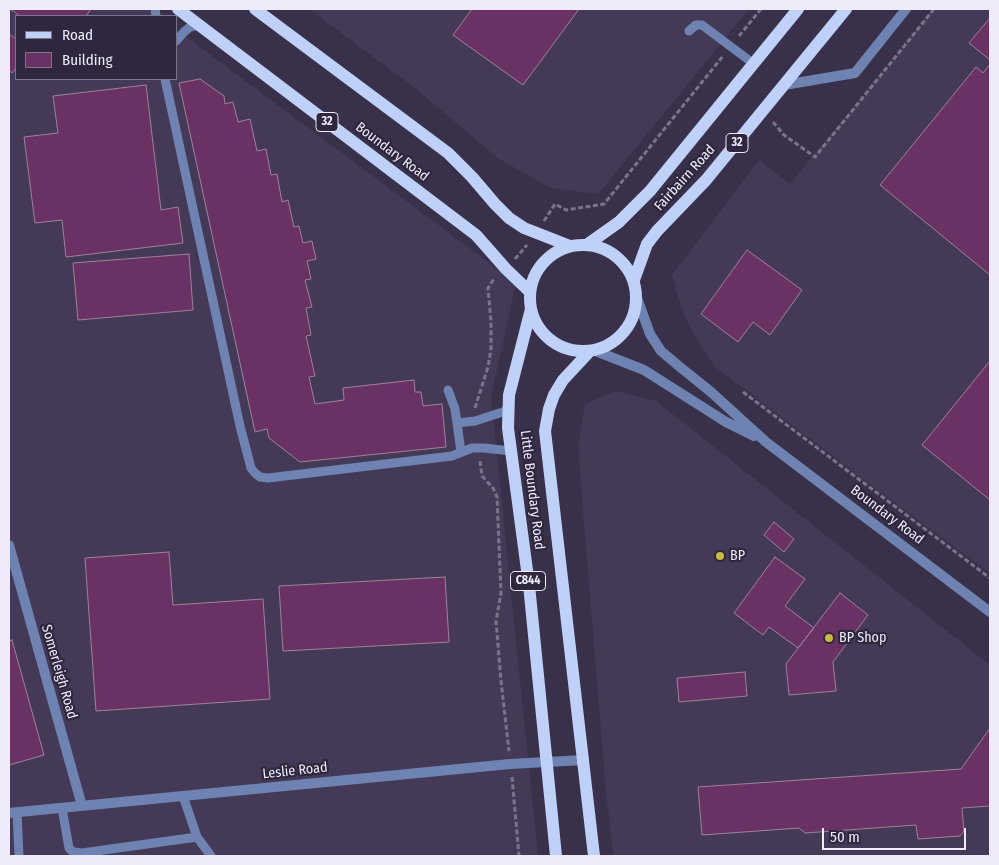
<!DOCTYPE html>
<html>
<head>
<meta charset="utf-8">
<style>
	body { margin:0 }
	#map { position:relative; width:999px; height:865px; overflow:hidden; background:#393149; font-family:"Fira Sans Condensed",sans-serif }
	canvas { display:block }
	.frame { position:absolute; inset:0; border:10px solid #efebfb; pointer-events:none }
	.legend { position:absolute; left:15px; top:15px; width:162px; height:65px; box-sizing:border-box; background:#2e273e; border:1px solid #7b758a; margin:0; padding:6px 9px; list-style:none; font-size:15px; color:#efebfb }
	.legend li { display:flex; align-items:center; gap:10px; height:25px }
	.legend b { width:25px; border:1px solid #7b758a }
	.scale { position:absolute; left:822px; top:828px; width:144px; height:22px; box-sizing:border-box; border:2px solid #efebfb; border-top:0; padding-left:6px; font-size:15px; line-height:18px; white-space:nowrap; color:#efebfb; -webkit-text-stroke:4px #2e273e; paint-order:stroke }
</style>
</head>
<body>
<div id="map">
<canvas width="999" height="865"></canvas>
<div class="frame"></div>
<ul class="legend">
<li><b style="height:6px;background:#bfd1f8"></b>Road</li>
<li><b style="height:14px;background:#6a3164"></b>Building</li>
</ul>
<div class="scale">50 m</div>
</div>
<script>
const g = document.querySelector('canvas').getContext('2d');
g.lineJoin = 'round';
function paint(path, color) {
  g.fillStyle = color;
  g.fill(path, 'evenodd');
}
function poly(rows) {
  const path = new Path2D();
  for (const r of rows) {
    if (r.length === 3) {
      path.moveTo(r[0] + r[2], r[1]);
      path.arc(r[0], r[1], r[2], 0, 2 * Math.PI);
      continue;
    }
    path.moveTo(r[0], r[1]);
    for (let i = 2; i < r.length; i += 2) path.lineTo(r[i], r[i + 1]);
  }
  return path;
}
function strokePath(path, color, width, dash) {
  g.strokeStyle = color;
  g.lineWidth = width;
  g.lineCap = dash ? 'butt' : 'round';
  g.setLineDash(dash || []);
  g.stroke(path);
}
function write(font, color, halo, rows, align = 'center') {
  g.font = font + ' "Fira Sans Condensed",sans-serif';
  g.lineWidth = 4.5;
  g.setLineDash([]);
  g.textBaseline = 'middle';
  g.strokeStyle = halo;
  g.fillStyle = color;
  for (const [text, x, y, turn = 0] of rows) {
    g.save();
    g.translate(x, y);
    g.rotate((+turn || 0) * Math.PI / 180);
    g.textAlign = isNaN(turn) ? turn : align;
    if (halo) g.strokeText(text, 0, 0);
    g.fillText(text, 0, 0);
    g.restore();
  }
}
const built = poly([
	[9,9,149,9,159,16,16,16,16,79,176,79,176,29,516,283,491,397,538,856,9,856],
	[309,9,749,9,598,194,551,188,499,159,415,88],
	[933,9,990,9,990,573,879,491,714,366,696,338,682,310,672,275,759,160,790,184],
	[615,391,656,401,990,665,990,856,613,856,605,781,578,447,585,404]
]);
const building = poly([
	[10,9,91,9,86,16,20,16,10,9],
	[472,9,579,9,523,85,453,35,472,9],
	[990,18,990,60,969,43,990,18],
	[9,34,16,39,16,68,12,73,9,70,9,34],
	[990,64,990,275,880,185,976,67,983,73,990,64],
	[200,79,224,96,225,104,233,102,238,122,250,119,257,151,266,149,271,175,277,174,282,202,288,200,294,227,299,226,303,243,312,241,316,259,307,261,311,279,305,280,312,307,306,308,311,335,306,336,315,376,309,377,315,404,344,400,343,388,414,380,415,392,421,392,423,406,442,404,446,447,300,462,269,438,267,429,255,432,179,83,200,79],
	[146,85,161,210,178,207,183,243,66,257,62,220,35,223,24,137,58,133,53,96,146,85],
	[747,250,802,290,770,335,753,322,738,342,701,314,747,250],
	[189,254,193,310,78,320,73,263,189,254],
	[990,361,990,500,922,445,990,361],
	[774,522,794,539,784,552,764,535,774,522],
	[169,552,173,605,263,599,270,699,96,711,85,558,169,552],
	[775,557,805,579,785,606,814,628,798,648,769,627,763,635,734,613,775,557],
	[445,577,449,642,283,651,279,586,445,577],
	[840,593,868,615,833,662,836,691,789,695,786,664,840,593],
	[12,640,44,755,9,765,9,641,12,640],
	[745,672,747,696,679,702,677,678,745,672],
	[990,728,990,806,962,808,964,831,960,836,918,839,916,825,805,833,799,828,702,835,698,787,961,769,990,728]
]);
const path = poly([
	[739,36,761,9],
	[773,122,784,135,815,157,934,9],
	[544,221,555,204,566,210,604,204,723,56],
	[515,259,527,245],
	[743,392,990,578],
	[475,408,488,367,491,349,491,322,488,288,494,279],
	[480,461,482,476,493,488,497,497,501,593,496,621,501,681,509,751],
	[512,777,519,856]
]);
const service = poly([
	[155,9,156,16],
	[689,31,696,25,702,25,754,64],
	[176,41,184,32,190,27,199,25],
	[165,79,240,426,251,468,255,473,260,477,268,478,452,456,472,448,484,448,511,451],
	[448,390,455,409,461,452],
	[457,423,475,421,509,410],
	[62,808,69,848,73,852,82,853,197,837,183,796],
	[17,812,19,856],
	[197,837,211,856]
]);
const minor = poly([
	[784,85,855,73,906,9],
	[637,298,650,334,661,351,680,367,711,392,766,442,990,612],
	[593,350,644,370,726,422,754,436],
	[9,545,82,806],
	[9,813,510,764,584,760]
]);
const primary = poly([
	[178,9,476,235,506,269,530,292],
	[255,9,448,153,472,177,495,204,509,218,524,228,570,246],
	[588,244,619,222,650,191,798,9],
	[583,298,53],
	[634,280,647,244,657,231,706,180,846,9],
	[531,309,509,395,508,428,529,585,556,856],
	[590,351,563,380,554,395,549,409,545,431,594,856]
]);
const markers = [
	[720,556,5,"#c9bb3b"],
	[829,638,5,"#c9bb3b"]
];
const shields = [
	[327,122,22],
	[737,143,22],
	[528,581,35]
];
const shieldNames = [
	["32",327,122],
	["32",737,143],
	["C844",528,581]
];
const streetNames = [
	["Boundary Road",392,152,37],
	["Fairbairn Road",685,178,-48],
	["Little Boundary Road",532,490,83],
	["Boundary Road",887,515,37],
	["Somerleigh Road",59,672,74],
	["Leslie Road",295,771,-6]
];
const poiNames = [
	["BP",730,556],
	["BP Shop",839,638]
];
paint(built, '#443a57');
paint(building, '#6a3164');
strokePath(building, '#9c8398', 1);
strokePath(path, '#7b7489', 3, [5, 2.5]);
strokePath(service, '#6e83b2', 9);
strokePath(minor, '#6e83b2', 10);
strokePath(primary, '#bfd1f8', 12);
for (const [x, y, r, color] of markers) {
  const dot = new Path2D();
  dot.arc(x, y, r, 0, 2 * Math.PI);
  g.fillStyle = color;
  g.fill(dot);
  strokePath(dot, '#2e273e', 2);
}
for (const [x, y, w] of shields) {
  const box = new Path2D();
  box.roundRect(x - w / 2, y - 9.5, w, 19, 4);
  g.fillStyle = '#2e273e';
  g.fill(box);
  strokePath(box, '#efebfb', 1);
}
write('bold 12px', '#efebfb', null, shieldNames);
write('14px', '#efebfb', '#2e273e', streetNames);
write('14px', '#efebfb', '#2e273e', poiNames, 'left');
</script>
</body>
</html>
